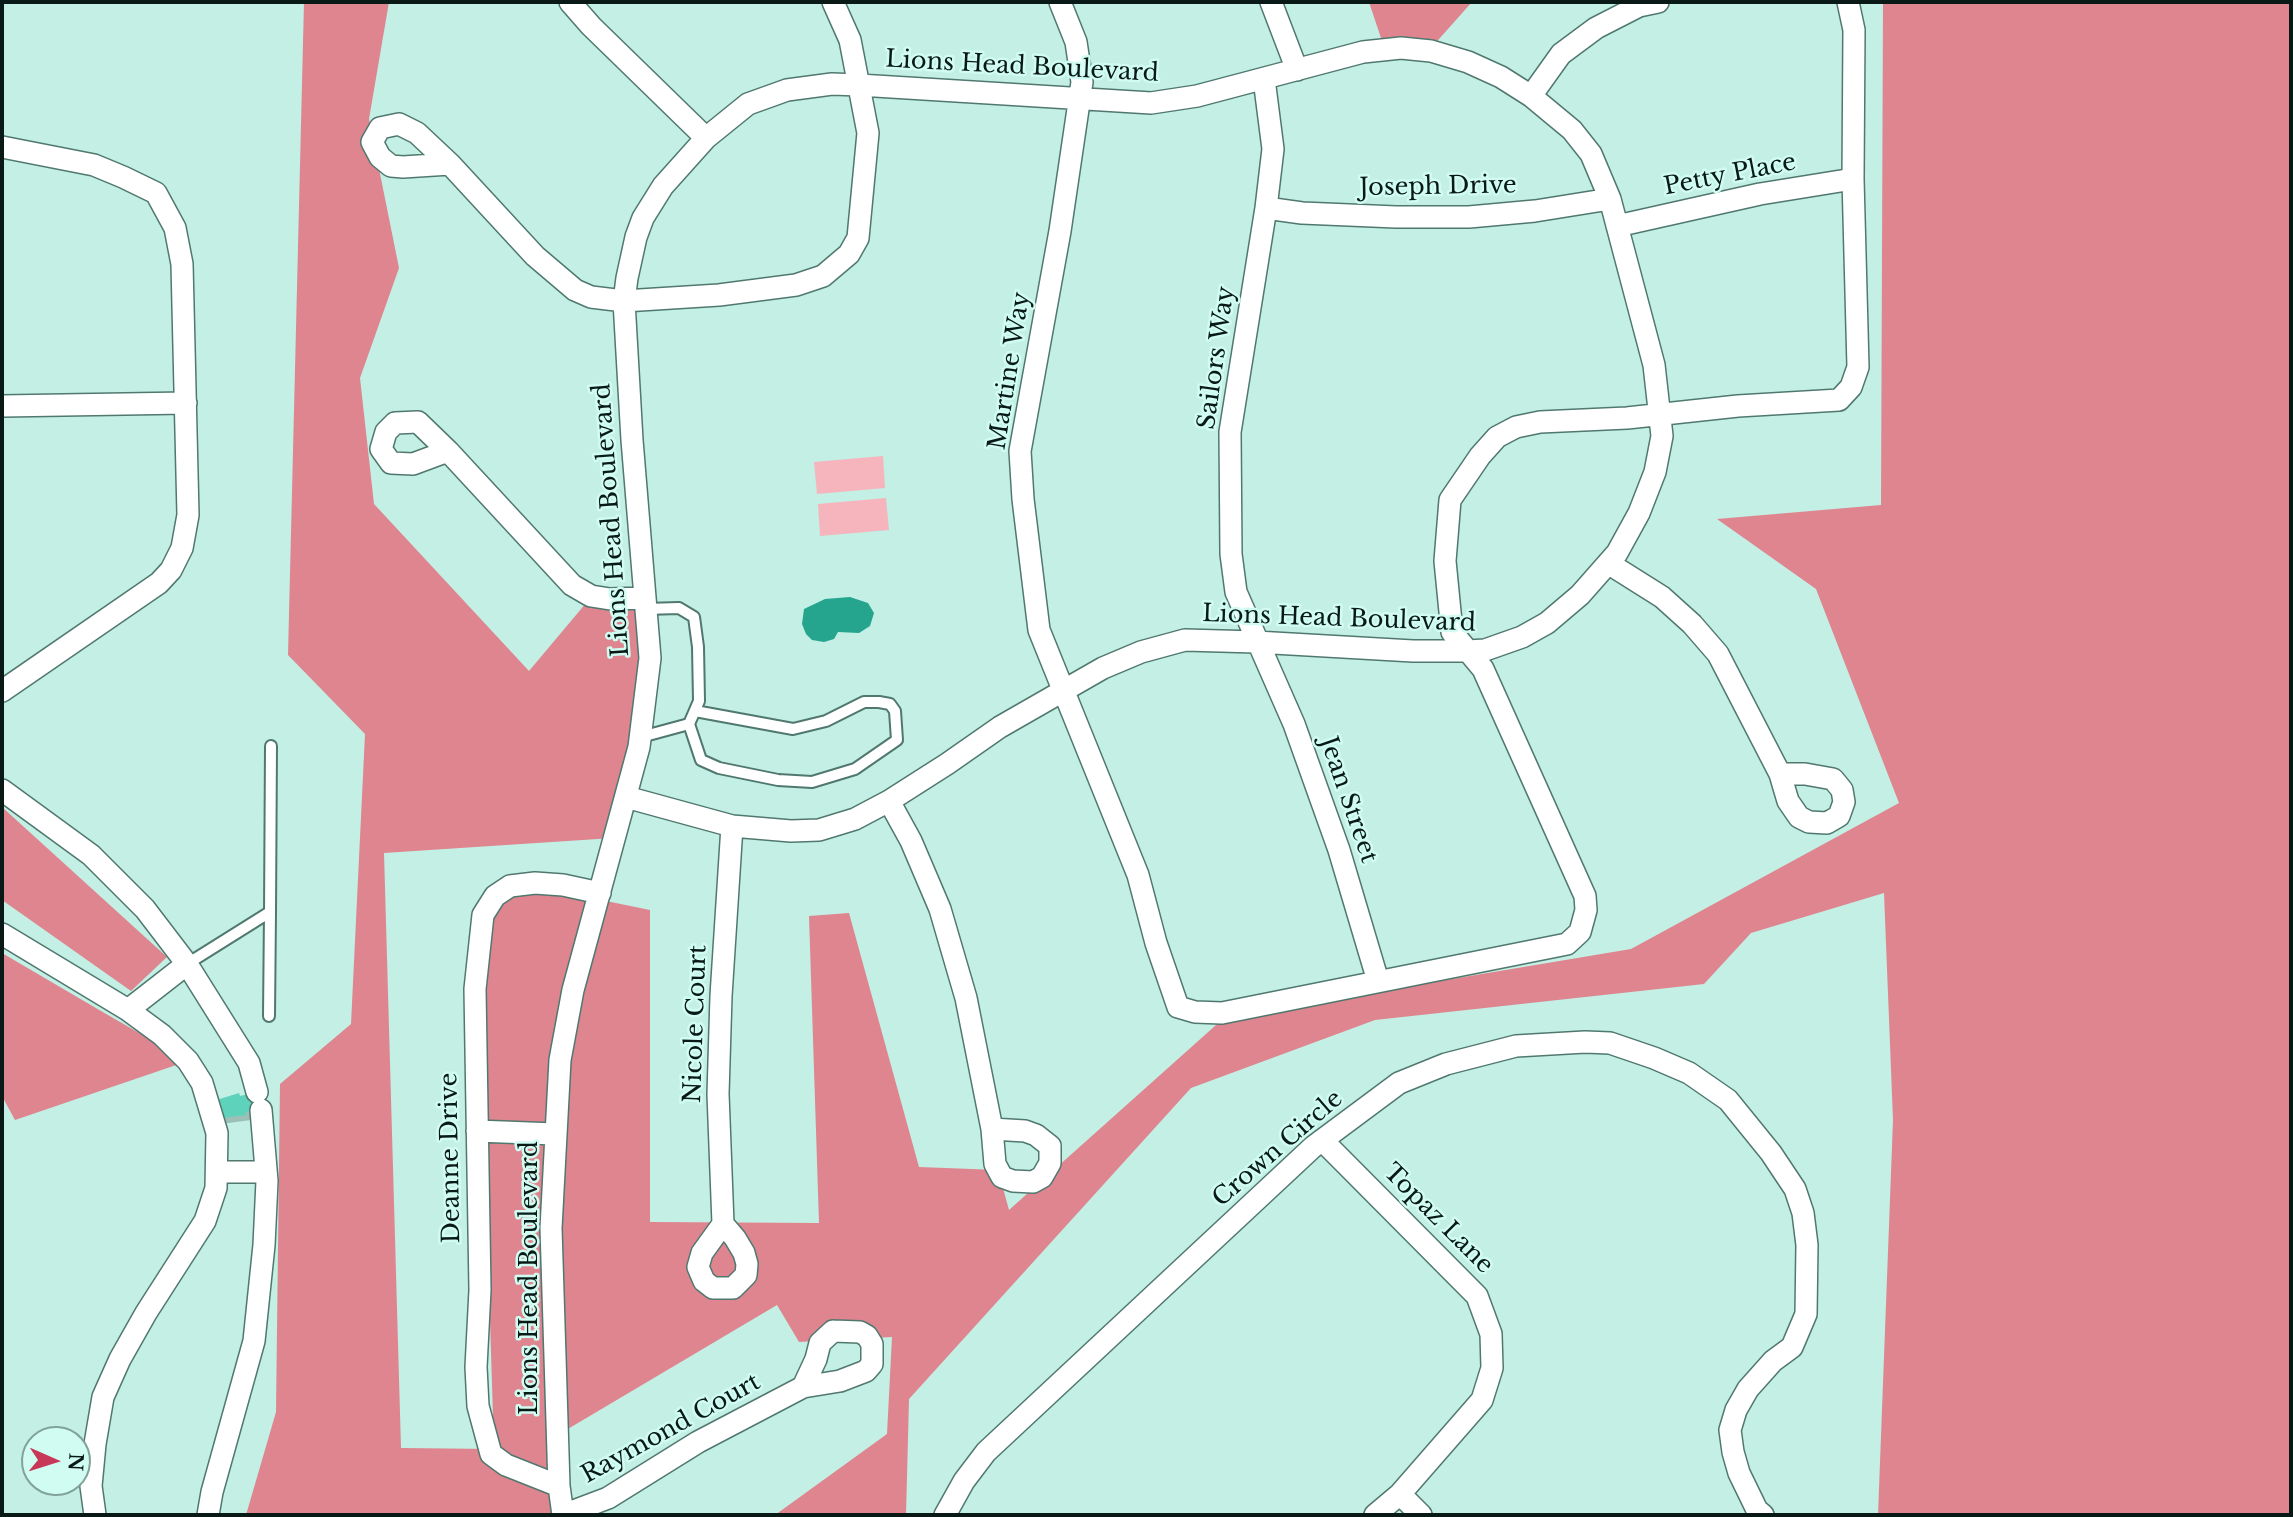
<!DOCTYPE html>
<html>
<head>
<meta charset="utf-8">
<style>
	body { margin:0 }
	#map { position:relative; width:2293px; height:1517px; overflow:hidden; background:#c3efe4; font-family:"Libre Baskerville",serif }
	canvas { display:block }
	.frame { position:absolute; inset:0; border:4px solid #091a16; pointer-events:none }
	.north { position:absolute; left:21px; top:1426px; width:70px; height:70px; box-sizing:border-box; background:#d1fcf1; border:2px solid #81a299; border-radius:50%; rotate:93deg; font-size:19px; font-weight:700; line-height:28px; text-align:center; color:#091a16 }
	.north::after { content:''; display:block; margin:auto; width:24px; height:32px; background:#c83858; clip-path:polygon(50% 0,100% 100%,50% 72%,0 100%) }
</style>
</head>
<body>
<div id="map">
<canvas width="2293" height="1517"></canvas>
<div class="frame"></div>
<div class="north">N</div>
</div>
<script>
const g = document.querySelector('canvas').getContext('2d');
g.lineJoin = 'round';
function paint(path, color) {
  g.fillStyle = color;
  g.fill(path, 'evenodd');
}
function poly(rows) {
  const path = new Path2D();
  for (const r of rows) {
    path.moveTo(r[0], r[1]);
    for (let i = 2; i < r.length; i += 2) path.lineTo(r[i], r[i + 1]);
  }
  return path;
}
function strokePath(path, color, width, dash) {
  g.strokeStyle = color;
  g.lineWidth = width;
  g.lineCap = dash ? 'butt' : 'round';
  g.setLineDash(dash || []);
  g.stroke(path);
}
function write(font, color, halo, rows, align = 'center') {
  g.font = font + ' "Libre Baskerville",serif';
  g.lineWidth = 5;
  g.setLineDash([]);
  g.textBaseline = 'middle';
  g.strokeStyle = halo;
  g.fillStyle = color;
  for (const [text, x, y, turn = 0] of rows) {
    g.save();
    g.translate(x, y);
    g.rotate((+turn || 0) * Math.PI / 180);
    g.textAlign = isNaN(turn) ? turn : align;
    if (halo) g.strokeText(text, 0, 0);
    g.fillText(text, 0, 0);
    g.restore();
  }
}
const green = poly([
	[883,456,885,488,817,494,814,462],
	[886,498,889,530,820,536,818,504]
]);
const forest = poly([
	[304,2,389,2,369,119,399,268,360,378,374,504,529,671,592,596,644,601,627,789,613,838,384,853,401,1448,494,1449,478,933,518,883,650,910,650,1222,819,1223,809,916,849,913,919,1167,998,1170,1009,1210,1225,1017,1631,949,1899,803,1816,589,1717,519,1881,505,1883,2,2291,2,2291,1515,1878,1515,1893,1120,1884,893,1751,933,1704,984,1375,1020,1191,1088,909,1399,906,1515,775,1515,887,1434,892,1337,799,1342,777,1305,556,1436,568,1515,246,1515,276,1412,280,1084,351,1024,365,734,288,655],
	[1369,2,1472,2,1431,48,1384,47],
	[2,807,167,957,131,991,2,900],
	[2,953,101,1011,188,1061,15,1120,2,1096]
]);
const water = poly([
	[850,597,868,603,874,613,870,626,859,633,838,632,834,639,824,642,812,640,806,634,802,624,804,609,825,599]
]);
const shadow = poly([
	[239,1095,241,1097,265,1098,269,1112,250,1117,251,1120,221,1124,215,1118]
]);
const building = poly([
	[260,1091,264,1107,246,1112,246,1115,214,1119,210,1102,239,1093,240,1096]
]);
const service = poly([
	[689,724,701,760,719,768,778,780,812,782,855,769,897,740,895,711,890,704,879,702,864,702,826,721,793,729,695,711],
	[641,737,689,724,699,701,698,647,694,617,679,608,645,609],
	[187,964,270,912,271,746],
	[269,1016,270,912]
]);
const minor = poly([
	[570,2,591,26,706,138],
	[1060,2,1076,42,1082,82,1060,231,1020,451,1023,499,1039,630,1138,875,1156,943,1178,1007,1195,1012,1222,1013,1567,944,1580,932,1586,910,1585,896,1483,669,1452,632,1445,561,1450,500,1480,456,1497,437,1516,427,1540,422,1627,418,1738,406,1839,400,1851,387,1858,367,1853,179,1854,30,1848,2],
	[1271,2,1297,70],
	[1264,79,1273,149,1266,208,1230,432,1231,554,1236,592,1294,724,1339,850,1378,981],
	[1531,96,1561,54,1596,28,1639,6,1658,2],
	[2,147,94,165,123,177,156,193,175,228,182,264,188,515,182,548,171,570,159,583,2,691],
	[450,164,403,167,391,166,380,157,372,142,380,128,399,124,417,133,450,164,535,256,575,290,591,297,624,301,719,295,796,285,823,276,849,254,858,238,868,133,850,40,833,2],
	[1266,208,1302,213,1396,217,1469,217,1535,211,1610,199],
	[1617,226,1760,194,1853,179],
	[2,406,186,403],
	[418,422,448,451,413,464,391,463,381,449,386,432,395,423,418,422],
	[448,451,572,585,591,596,610,599,644,598],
	[1608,563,1662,597,1692,624,1718,654,1780,774],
	[1780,774,1805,774,1833,779,1842,790,1844,802,1839,816,1827,823,1809,822,1799,817,1788,801,1780,774],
	[2,790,91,855,145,909,187,964,249,1063,257,1092],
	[889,801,911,841,940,909,966,998,992,1129],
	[2,934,128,1010,162,1035,188,1061,202,1083,217,1133,216,1188,205,1221,146,1313,120,1359,103,1397,95,1444,91,1486,95,1515],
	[128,1010,187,964],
	[992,1129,1025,1131,1036,1135,1050,1146,1050,1163,1042,1177,1033,1182,1013,1181,1002,1177,995,1164,992,1129],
	[477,1131,555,1134],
	[1322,1140,1477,1296,1491,1334,1492,1368,1482,1400,1400,1494,1375,1515],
	[217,1172,266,1172],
	[723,1224,718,1094,721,996,732,826],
	[723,1224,735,1238,744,1253,747,1264,746,1275,733,1288,713,1288,704,1281,698,1267,702,1253,723,1224],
	[833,1331,860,1332,867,1336,872,1344,872,1364,866,1371,840,1381,803,1387,816,1359,820,1343,833,1331],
	[559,1486,506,1465,491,1454,478,1406,476,1367,480,1290,475,989,483,915,495,896,510,886,535,883,563,885,600,893],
	[1400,1494,1421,1515],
	[208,1515,212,1492,254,1341,264,1245,267,1181,261,1110],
	[563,1515,559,1486,551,1228,560,1060,573,990,639,747,650,658,632,440,624,301,627,278,636,237,643,218,663,186,706,138,748,104,787,90,832,84,859,85,1151,103,1197,96,1363,52,1401,48,1431,51,1468,62,1501,77,1531,96,1572,130,1591,154,1610,199,1654,365,1662,436,1655,472,1639,513,1617,553,1580,595,1547,623,1522,637,1485,650,1468,651,1413,651,1256,642,1185,640,1141,652,1103,668,1000,727,947,764,889,801,855,819,819,830,791,831,732,826,626,797],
	[563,1515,608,1498,698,1442,803,1387],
	[945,1515,964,1481,986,1452,1313,1147,1399,1083,1446,1064,1516,1046,1585,1042,1610,1043,1654,1058,1689,1073,1728,1100,1771,1153,1795,1189,1803,1213,1807,1245,1806,1314,1792,1347,1773,1361,1748,1389,1736,1410,1730,1430,1733,1452,1739,1473,1757,1510,1763,1515]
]);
const streetNames = [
	["Lions Head Boulevard",1022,67,3],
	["Petty Place",1730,175,-11],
	["Joseph Drive",1438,187,-1],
	["Sailors Way",1217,358,-82],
	["Martine Way",1010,371,-81],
	["Lions Head Boulevard",612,520,-94],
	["Lions Head Boulevard",1339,619,2],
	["Jean Street",1348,800,71],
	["Nicole Court",696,1024,-88],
	["Crown Circle",1278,1149,-41],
	["Deanne Drive",451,1158,-91],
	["Topaz Lane",1438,1219,45],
	["Lions Head Boulevard",530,1278,-90],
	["Raymond Court",671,1429,-29]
];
paint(green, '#f6b5bc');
paint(forest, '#de8590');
paint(water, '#25a48e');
paint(shadow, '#0003');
paint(building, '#5fd2bb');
strokePath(service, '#50786f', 14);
strokePath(minor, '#50786f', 24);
strokePath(service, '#fff', 10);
strokePath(minor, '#fff', 21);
write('24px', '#091a16', '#d1fcf1', streetNames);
</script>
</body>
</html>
